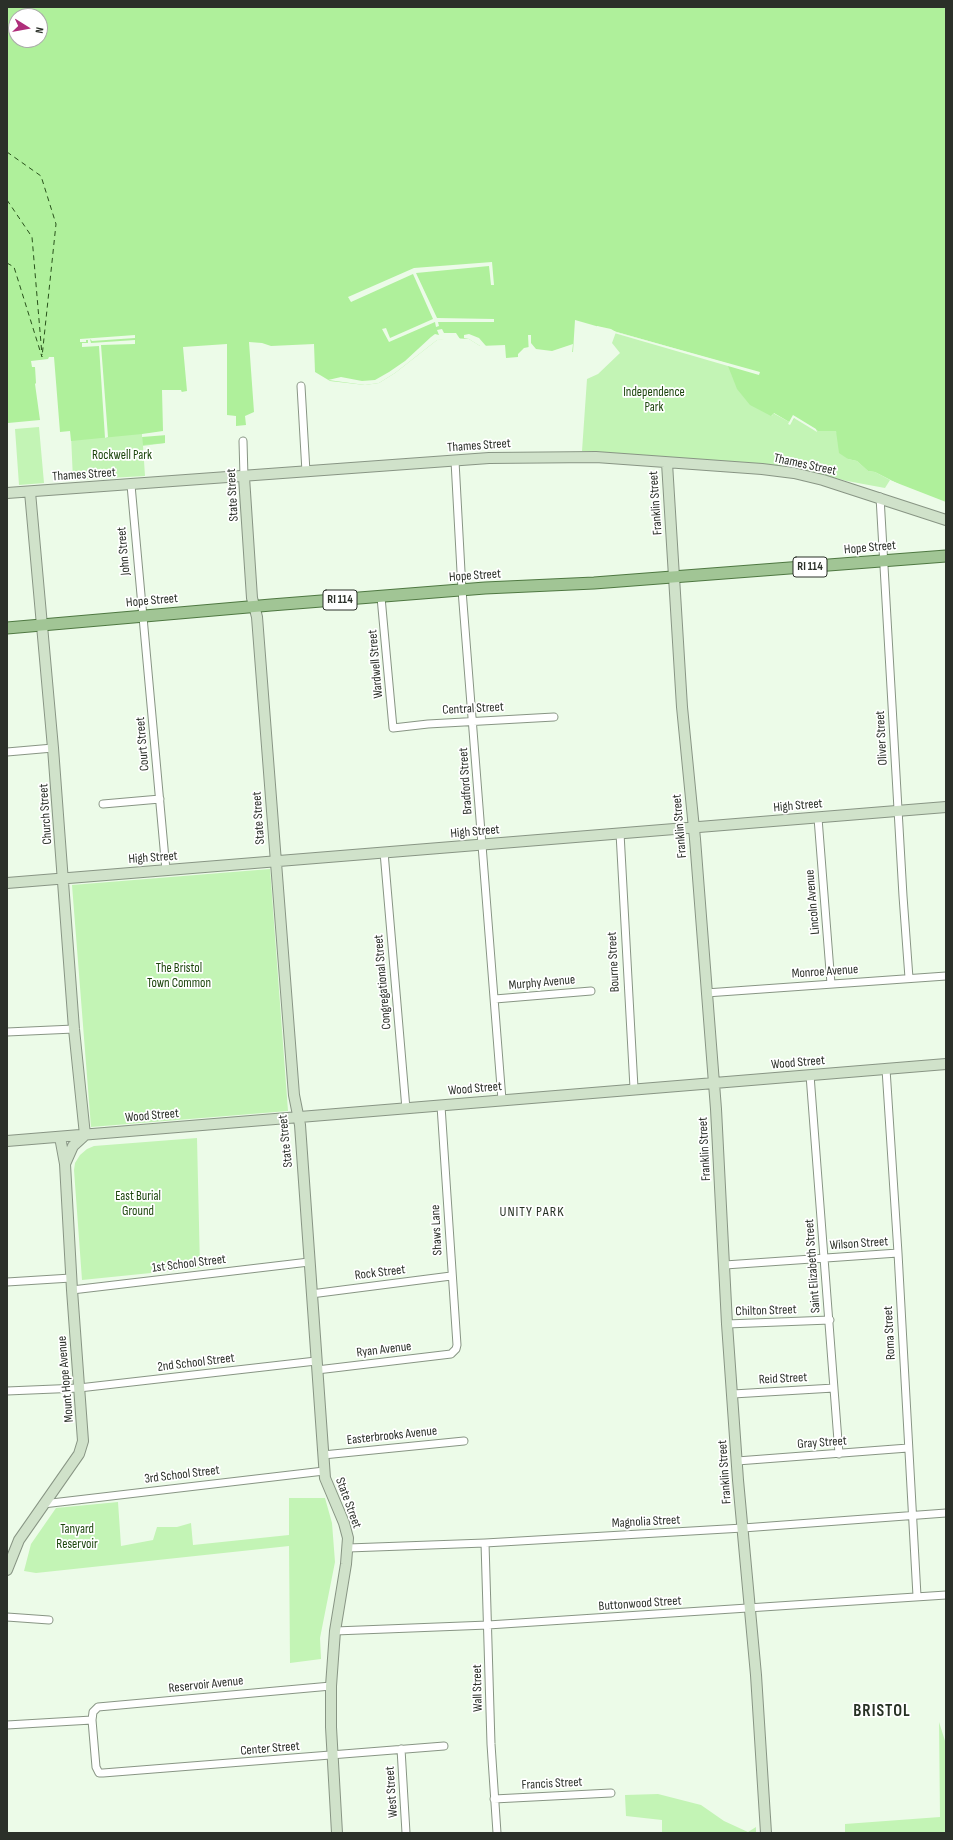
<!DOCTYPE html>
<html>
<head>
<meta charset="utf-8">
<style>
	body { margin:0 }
	#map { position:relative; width:953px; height:1840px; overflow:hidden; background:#ecfbe8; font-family:"Sofia Sans Condensed",sans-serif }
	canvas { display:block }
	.frame { position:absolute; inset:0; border:8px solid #2b3029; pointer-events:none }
	.north { position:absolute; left:8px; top:8px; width:40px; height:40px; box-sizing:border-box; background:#fff; border:1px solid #aaaca9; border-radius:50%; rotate:101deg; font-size:11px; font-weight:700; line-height:16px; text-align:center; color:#2b3029 }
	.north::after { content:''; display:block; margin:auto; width:14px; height:18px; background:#af2e7b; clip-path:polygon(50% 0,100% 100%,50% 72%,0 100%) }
</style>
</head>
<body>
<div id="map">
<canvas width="953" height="1840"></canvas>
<div class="frame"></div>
<div class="north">N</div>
</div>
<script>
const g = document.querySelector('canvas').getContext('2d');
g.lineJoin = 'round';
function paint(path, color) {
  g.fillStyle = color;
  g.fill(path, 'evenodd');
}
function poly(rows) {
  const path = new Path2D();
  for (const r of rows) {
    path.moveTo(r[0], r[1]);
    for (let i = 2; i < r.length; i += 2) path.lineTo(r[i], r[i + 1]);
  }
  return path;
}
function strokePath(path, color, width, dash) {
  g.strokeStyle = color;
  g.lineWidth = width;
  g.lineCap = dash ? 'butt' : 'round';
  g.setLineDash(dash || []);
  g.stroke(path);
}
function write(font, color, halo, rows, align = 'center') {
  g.font = font + ' "Sofia Sans Condensed",sans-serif';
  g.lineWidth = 3.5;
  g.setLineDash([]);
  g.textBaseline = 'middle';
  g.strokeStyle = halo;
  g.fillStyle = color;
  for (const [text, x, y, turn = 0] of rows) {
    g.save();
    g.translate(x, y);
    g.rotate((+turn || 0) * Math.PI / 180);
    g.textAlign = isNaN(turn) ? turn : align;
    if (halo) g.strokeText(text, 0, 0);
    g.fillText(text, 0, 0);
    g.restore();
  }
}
const green = poly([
	[616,332,730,364,772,416,773,413,791,423,795,417,818,431,836,431,848,459,857,461,868,471,875,472,890,480,885,488,847,481,793,467,582,451,587,379,598,374,620,353,612,343],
	[39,427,44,483,19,485,15,429],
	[129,432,142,434,142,437,165,443,143,446,145,476,73,480,71,435],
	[270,869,288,1111,91,1127,72,885],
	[197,1138,200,1268,82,1280,74,1170,75,1163,80,1155,87,1149,94,1146],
	[289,1498,325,1498,332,1523,335,1562,320,1638,321,1659,290,1663,289,1546,36,1573,24,1571,31,1544,56,1508,118,1502,121,1546,153,1540,157,1527,177,1527,191,1523,193,1545,289,1535],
	[939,1722,946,1744,946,1833,845,1833,845,1824,940,1817],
	[658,1794,701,1805,724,1821,748,1832,756,1827,756,1833,662,1833,662,1820,626,1816,625,1795]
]);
const water = poly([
	[7,7,946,7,946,505,918,494,875,472,868,471,857,461,848,459,839,453,836,431,818,431,795,418,791,423,774,413,771,416,750,405,737,389,728,366,729,364,575,320,573,352,529,353,529,347,524,348,518,354,518,357,506,358,505,345,480,346,469,339,451,338,437,340,395,373,379,383,365,385,330,381,315,372,314,344,271,346,262,343,249,342,254,412,245,416,246,425,236,426,236,416,227,415,227,344,183,347,187,391,165,395,165,443,143,445,142,434,71,441,70,431,60,432,54,357,49,357,48,359,31,361,32,367,35,367,36,383,35,384,40,420,8,423,7,399],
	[16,16,40,16,40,40,16,40]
]);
const pier = poly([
	[492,262,494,285,491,285,489,266,416,273,437,318,494,319,494,322,438,322,439,326,436,327,435,322,389,342,382,329,386,328,390,338,433,319,413,274,351,302,348,297,414,268],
	[597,326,611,329,616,332,760,372,759,375,597,328],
	[442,329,444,333,456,333,460,339,437,340,395,373,379,383,365,385,328,380,341,377,362,381,375,380,389,372,405,361,431,337,435,334,439,335,437,330],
	[469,334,479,338,486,346,480,346,469,339,464,338,464,335],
	[135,335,135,338,92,341,90,339,91,343,135,340,135,344,101,345,108,437,105,438,99,346,82,347,82,343,88,343,88,340,86,340,86,342,80,342,80,339],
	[528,335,531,335,531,343,536,349,552,351,573,344,572,354,554,357,552,354,529,355],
	[162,390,181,390,183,395,167,397,167,435,142,437,142,434,163,431],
	[793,415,816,429,817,432,794,418,790,425,788,424],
	[892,481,946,502,946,506,911,493,895,485]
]);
const ferry = poly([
	[7,152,41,176,56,224,42,357],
	[7,200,32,237,42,355],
	[7,263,14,267,42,357]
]);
const street = poly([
	[301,386,306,472],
	[243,441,244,477],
	[455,461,462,590,502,1100],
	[131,485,166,870],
	[880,497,903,896,909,978],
	[381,597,393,728,428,724,554,717],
	[7,752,53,748],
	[103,804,160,799],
	[818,818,831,984],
	[620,833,634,1088],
	[384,852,406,1109],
	[706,993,946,976],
	[495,999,591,991],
	[7,1032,74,1029],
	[886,1069,898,1253,917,1596],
	[810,1075,839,1454],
	[725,1265,898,1253],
	[7,1282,71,1278],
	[72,1290,309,1262],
	[311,1294,451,1276],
	[727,1324,830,1320],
	[317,1370,451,1354,456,1349,457,1345,441,1106],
	[7,1391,79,1388,316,1361],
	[733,1394,834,1388],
	[323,1455,464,1441],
	[737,1461,908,1448],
	[43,1504,324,1471],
	[485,1543,491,1744,497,1833],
	[348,1548,485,1543,743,1528,946,1513],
	[7,1617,49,1620],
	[335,1631,488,1625,946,1595],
	[331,1686,98,1707,93,1712,92,1720,96,1767,99,1773,103,1773,444,1746],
	[7,1725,92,1720],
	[401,1749,406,1833],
	[494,1799,611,1793]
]);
const secondary = poly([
	[667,463,682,707,695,839,716,1109,727,1324,738,1480,756,1675,766,1833],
	[244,477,252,598,257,617,294,1095,300,1125,325,1478,344,1523,348,1538,346,1564,335,1631,331,1686,331,1727,337,1833],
	[30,492,53,748,74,1029,85,1135,73,1146,65,1164],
	[7,493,489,458,596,457,762,469,794,473,823,480,946,520],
	[7,883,946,807],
	[7,1141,946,1064],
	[7,1570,19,1540,79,1454,83,1441,72,1290,65,1164,60,1137]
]);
const primary = poly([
	[7,628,271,605,485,588,594,583,946,556]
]);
const shields = [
	[810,567,34],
	[340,600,34]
];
const shieldNames = [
	["RI 114",810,567],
	["RI 114",340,600]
];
const parkNames = [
	["Independence",654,393],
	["Park",654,408],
	["Rockwell Park",122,456],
	["The Bristol",179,969],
	["Town Common",179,984],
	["East Burial",138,1197],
	["Ground",138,1212],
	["Tanyard",77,1530],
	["Reservoir",77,1545]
];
const streetNames = [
	["Thames Street",479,446,-4],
	["Thames Street",805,465,12],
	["Thames Street",84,475,-4],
	["State Street",233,495,-93],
	["Franklin Street",656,503,-94],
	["Hope Street",870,548,-5],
	["John Street",124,551,-95],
	["Hope Street",475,576,-4],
	["Hope Street",152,601,-5],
	["Wardwell Street",376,664,-95],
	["Central Street",473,709,-3],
	["Oliver Street",882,738,-93],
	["Court Street",143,744,-95],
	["Bradford Street",466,781,-94],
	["High Street",798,806,-5],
	["Church Street",46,814,-94],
	["State Street",259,818,-94],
	["Franklin Street",680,826,-95],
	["High Street",475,832,-5],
	["High Street",153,858,-4],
	["Lincoln Avenue",813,902,-95],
	["Bourne Street",614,962,-93],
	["Monroe Avenue",825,972,-4],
	["Congregational Street",383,982,-95],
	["Murphy Avenue",542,983,-5],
	["Wood Street",798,1063,-5],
	["Wood Street",475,1089,-5],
	["Wood Street",152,1116,-5],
	["State Street",286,1141,-96],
	["Franklin Street",705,1149,-93],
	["Shaws Lane",437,1230,-93],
	["Wilson Street",859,1244,-4],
	["1st School Street",189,1264,-7],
	["Saint Elizabeth Street",813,1266,-94],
	["Rock Street",380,1273,-7],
	["Chilton Street",766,1311,-2],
	["Roma Street",890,1333,-93],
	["Ryan Avenue",384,1350,-7],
	["2nd School Street",196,1363,-7],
	["Mount Hope Avenue",66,1379,-95],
	["Reid Street",783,1379,-3],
	["Easterbrooks Avenue",392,1436,-6],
	["Gray Street",822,1443,-4],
	["Franklin Street",725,1472,-94],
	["3rd School Street",182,1475,-7],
	["State Street",348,1503,70],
	["Magnolia Street",646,1522,-3],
	["Buttonwood Street",640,1604,-4],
	["Reservoir Avenue",206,1685,-6],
	["Wall Street",478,1688,-91],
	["Center Street",270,1749,-5],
	["Francis Street",552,1784,-3],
	["West Street",392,1792,-94]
];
const neighbourhoodNames = [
	["UNITY PARK",532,1212]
];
const districtNames = [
	["BRISTOL",882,1712]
];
paint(green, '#c3f4b5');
paint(water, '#aff09b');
paint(pier, '#ecfbe8');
strokePath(ferry, '#29521b', 1, [5, 4]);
strokePath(street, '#889584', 9);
strokePath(secondary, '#889584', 12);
strokePath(primary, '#4f7842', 13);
strokePath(street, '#fff', 7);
strokePath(secondary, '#d0e2ca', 10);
strokePath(primary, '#a1c595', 11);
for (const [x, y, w] of shields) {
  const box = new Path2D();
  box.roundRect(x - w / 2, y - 10, w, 20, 3);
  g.fillStyle = '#fff';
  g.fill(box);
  strokePath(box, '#2b3029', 1);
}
write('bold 12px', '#2b3029', null, shieldNames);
write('13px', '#1c450c', '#fff', parkNames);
write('13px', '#2b3029', '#fff', streetNames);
g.letterSpacing = '1px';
write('14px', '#263123', '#fff', neighbourhoodNames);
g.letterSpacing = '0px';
g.letterSpacing = '1px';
write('bold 17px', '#263123', '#fff', districtNames);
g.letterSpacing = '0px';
</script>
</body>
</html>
